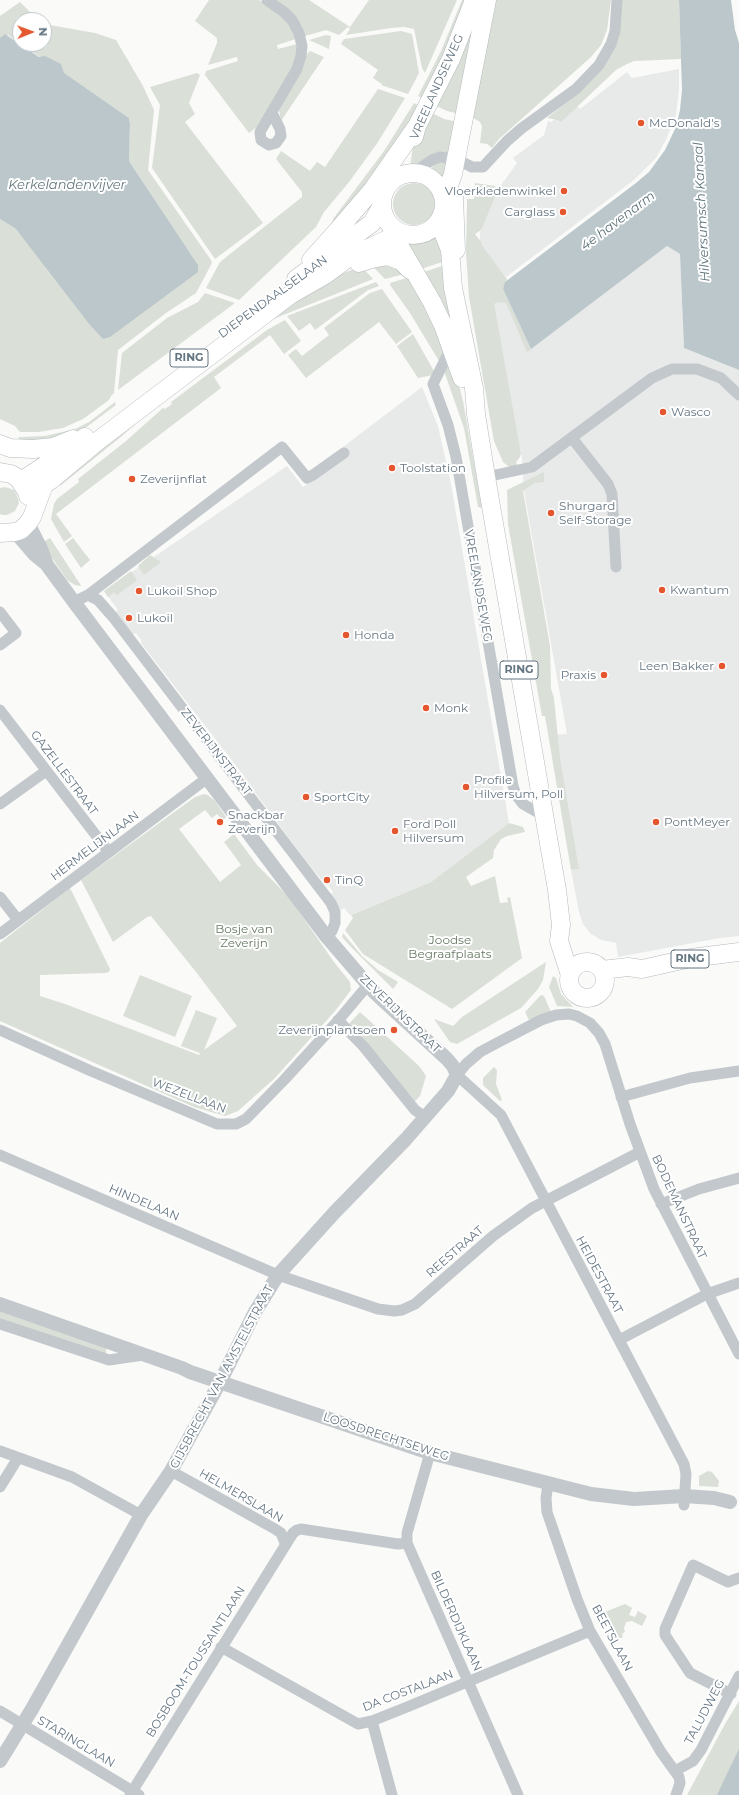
<!DOCTYPE html>
<html>
<head>
<meta charset="utf-8">
<style>
	body { margin:0 }
	#map { position:relative; width:739px; height:1795px; overflow:hidden; background:#fafaf8; font-family:Montserrat,sans-serif }
	canvas { display:block }
	.north { position:absolute; left:12px; top:12px; width:40px; height:40px; box-sizing:border-box; background:#fff; border:1px solid #c1c8cd; border-radius:50%; rotate:89deg; font-size:11px; font-weight:700; line-height:16px; text-align:center; color:#657683 }
	.north::after { content:''; display:block; margin:auto; width:14px; height:18px; background:#e4572e; clip-path:polygon(50% 0,100% 100%,50% 72%,0 100%) }
</style>
</head>
<body>
<div id="map">
<canvas width="739" height="1795"></canvas>
<div class="north">N</div>
</div>
<script>
const g = document.querySelector('canvas').getContext('2d');
g.lineJoin = 'round';
function paint(path, color) {
  g.fillStyle = color;
  g.fill(path, 'evenodd');
}
function poly(rows) {
  const path = new Path2D();
  for (const r of rows) {
    if (r.length === 3) {
      path.moveTo(r[0] + r[2], r[1]);
      path.arc(r[0], r[1], r[2], 0, 2 * Math.PI);
      continue;
    }
    path.moveTo(r[0], r[1]);
    for (let i = 2; i < r.length; i += 2) path.lineTo(r[i], r[i + 1]);
  }
  return path;
}
function strokePath(path, color, width, dash) {
  g.strokeStyle = color;
  g.lineWidth = width;
  g.lineCap = dash ? 'butt' : 'round';
  g.setLineDash(dash || []);
  g.stroke(path);
}
function write(font, color, halo, rows, align = 'center') {
  g.font = font + ' Montserrat,sans-serif';
  g.lineWidth = 4;
  g.setLineDash([]);
  g.textBaseline = 'middle';
  g.strokeStyle = halo;
  g.fillStyle = color;
  for (const [text, x, y, turn = 0] of rows) {
    g.save();
    g.translate(x, y);
    g.rotate((+turn || 0) * Math.PI / 180);
    g.textAlign = isNaN(turn) ? turn : align;
    if (halo) g.strokeText(text, 0, 0);
    g.fillText(text, 0, 0);
    g.restore();
  }
}
const built = poly([
	[679,69,679,89,676,115,666,140,656,158,634,180,506,277,480,244,480,234,482,217,491,199,517,163,513,158,544,135,548,121,551,122,575,104,580,109,627,72,632,78],
	[667,246,680,254,684,348,739,370,739,936,720,938,618,957,616,943,601,940,590,933,583,924,579,912,571,870,579,869,553,735,567,734,524,491,522,458,491,293,499,287,528,350],
	[422,387,438,426,451,484,509,823,431,882,350,915,344,908,341,910,329,896,333,892,328,885,327,886,310,866,247,782,247,780,141,643,141,640,136,633,132,635,115,613,118,610,104,591,287,466,303,487,337,463,331,456]
]);
const green = poly([
	[209,0,259,0,279,14,290,25,296,39,277,45,278,49,297,44,297,54,292,68,257,127,249,133,205,75,206,71,238,61,237,57,208,65,217,43,217,38,195,21],
	[276,0,309,0,350,27,369,0,457,0,425,73,422,68,414,29,404,27,391,28,346,35,350,29,348,27,339,35,326,30,305,36],
	[462,0,469,0,425,100,418,96,441,51],
	[491,0,611,0,607,30,601,45,591,57,499,139,492,148,487,144,480,143,482,126,480,122,470,116],
	[621,0,679,0,681,59,634,61,627,64,616,70,561,122,558,120,547,118,580,92,599,72],
	[20,2,38,20,20,20,20,43,8,35,0,38,0,16],
	[473,23,460,114,447,111,434,105],
	[44,24,95,33,116,40,143,86,154,110,148,170,211,260,212,263,196,293,166,313,118,350,114,393,111,396,109,400,83,419,63,428,38,432,20,432,15,426,0,419,0,219,16,229,32,248,198,272,198,265,129,161,130,124,129,118,21,44,44,44],
	[401,31,412,34,419,73,408,94,381,85,382,84,373,78,378,70,341,44,344,39],
	[326,35,331,36,329,49,309,40],
	[310,51,324,57,281,121,279,110,303,68,307,54],
	[197,73,200,75,189,103,195,114,185,122,263,223,215,259,152,168,160,105,150,87],
	[378,89,405,98,378,142,349,182,324,212,316,227,239,300,206,288,220,262,302,197,302,192,276,159,281,151,310,171,317,162,325,167],
	[414,103,421,107,403,139,333,223,333,219,384,151],
	[430,112,444,119,458,122,453,153,437,152,410,168,413,146],
	[451,162,444,178,437,177,429,171,434,165,439,163],
	[475,183,495,186,498,190,481,230,475,234,482,243,481,244,507,279,503,289,531,349,527,352,506,303,497,302,494,304,521,453,520,457,516,462,517,465,509,467,503,462,494,441,469,297,466,253,467,203,467,199,474,199],
	[414,204,21],
	[437,230,448,260,418,270,405,238,422,238],
	[376,261,408,273,385,279,369,263],
	[448,264,457,333,421,273],
	[361,266,373,279,271,320,158,404,122,436,60,486,58,483,268,315,329,279],
	[410,277,443,338,443,354,439,361,410,313,390,285,390,283],
	[376,282,379,286,368,290,315,330,310,323,299,331,287,316],
	[382,289,412,332,396,344,379,322,306,378,288,355,296,349,302,356,329,335,324,328,370,293],
	[205,293,235,303,118,390,122,353,167,318,198,302],
	[285,320,301,341,284,354,270,335,214,377,221,388,56,514,72,536,64,542,51,519,54,504,57,499,79,482,78,479,126,441,163,408,165,409,172,404,171,402,267,330],
	[413,334,435,373,433,375,418,378,397,346],
	[449,359,458,381,463,401,482,508,478,507,464,428,444,371],
	[115,402,116,405,88,426,65,438,18,444,19,437,45,436,75,429,89,422],
	[544,472,544,482,534,483,523,491,550,646,551,689,554,698,560,759,579,869,571,870,545,716,542,716,508,524,507,490],
	[5,487,14,490,18,498,19,503,15,511,7,515,2,515,0,514,0,488],
	[50,538,80,584,81,586,75,585,67,580,42,543],
	[73,538,90,560,81,568,65,544],
	[150,555,161,562,144,575,138,566],
	[131,571,137,580,117,595,114,592,108,597,104,591],
	[204,794,208,795,215,801,226,817,223,821,217,814,212,818,205,810,179,829,220,882,241,865,224,842,234,834,257,865,288,896,334,962,350,982,351,990,335,1011,275,1078,238,1111,225,1116,194,1107,0,1021,0,943,70,888,110,969,109,972,105,973,40,975,40,996,65,1004,199,1055,200,1053,181,1046,196,1010,217,1018,204,1050,237,1026,196,972,151,916,147,917,113,942,81,880,195,797],
	[509,823,523,827,525,832,507,836,501,839,494,850,493,858,466,877,471,886,495,876,500,903,508,902,507,898,510,897,522,958,452,1009,363,954,345,930,353,918,351,915,431,882],
	[343,933,362,956,378,970,398,982,393,989,350,946,342,937],
	[546,962,543,980,538,989,521,1008,457,1044,450,1042,434,1019,453,1026,462,1017],
	[140,975,192,996,175,1037,123,1016],
	[553,976,556,978,561,994,573,1007,557,1006,549,987],
	[541,995,544,996,551,1012,529,1020,525,1012],
	[360,1012,419,1066,424,1073,426,1076,420,1096,415,1101,348,1025],
	[494,1067,497,1070,496,1084,502,1100,500,1101,483,1085,483,1078],
	[0,1310,106,1348,106,1354,0,1321],
	[708,1471,712,1472,719,1481,718,1487,699,1486,699,1476],
	[625,1604,632,1608,629,1615,635,1617,638,1611,647,1616,642,1626,632,1621,626,1622,624,1628,625,1632,622,1634,623,1637,614,1641,606,1622,608,1621,605,1612],
	[739,1701,739,1795,687,1795,725,1724]
]);
const water = poly([
	[679,0,731,0,735,30,739,43,739,370,684,348,680,254,667,246,531,349,503,289,505,282,636,183,649,172,665,150,676,127,680,110,682,90],
	[5,34,39,57,45,56,61,64,64,73,129,118,130,124,129,161,198,265,198,272,110,337,103,339,90,325,16,229,0,219,0,38],
	[739,1749,739,1795,717,1795,725,1778]
]);
const minor = poly([
	[267,0,284,12,292,20,299,33,302,46,301,56,297,69,260,132,261,140,269,145,276,143,281,136,280,129,272,113],
	[413,173,432,160,440,157,456,159,472,167,483,167,507,141,522,128,576,89,599,65,611,44,615,31,617,0],
	[451,348,433,384,448,425,456,457,513,786,516,795,523,804,544,816],
	[572,438,608,484,612,494,616,567],
	[486,477,532,467,652,378,672,369,697,369,721,378,739,395],
	[88,595,98,600,113,617,331,903,335,912,335,923,332,931,326,936],
	[74,602,88,595,282,447,307,478,313,475,344,453],
	[0,612,16,633,0,645],
	[0,710,108,851],
	[0,804,46,771],
	[0,897,18,920],
	[0,934,206,779],
	[338,1020,364,1047,415,1110,425,1117],
	[0,1030,91,1071,217,1124,236,1124,246,1119,285,1079,336,1023,368,985],
	[621,1097,690,1078,739,1071],
	[0,1155,278,1275,378,1309,394,1311,402,1310,415,1304,493,1236,532,1208,640,1152],
	[661,1204,699,1189,739,1178],
	[0,1324,109,1360,143,1355],
	[619,1340,707,1294,739,1283],
	[0,1451,72,1477,141,1515],
	[430,1453,407,1533,407,1543,518,1795],
	[171,1471,275,1529,281,1533,285,1543],
	[548,1484,546,1498,547,1512,577,1599,590,1631,661,1752,679,1777,680,1783,676,1795],
	[0,1487,18,1458],
	[684,1505,686,1474,684,1464,501,1115,457,1075,466,1064,480,1052,495,1044,541,1020,556,1015,569,1014,577,1016,590,1023,599,1033,605,1044,630,1124,654,1189,739,1354],
	[221,1647,358,1724,372,1721,407,1707,590,1631],
	[731,1694,690,1673,665,1635,665,1629,693,1565,728,1582,739,1578],
	[0,1711,139,1795],
	[372,1721,392,1795],
	[675,1771,693,1761,701,1750,739,1676],
	[130,1795,293,1533,297,1530,301,1529,398,1544,407,1543]
]);
const tertiary = poly([
	[15,532,34,554,45,563],
	[0,1304,182,1368,190,1372,430,1453,591,1494,634,1499,684,1496,714,1498,730,1502],
	[0,1761,32,1709,141,1515,171,1471,220,1382,255,1312,278,1275,334,1213,406,1139,448,1091,457,1075,453,1066,447,1059,374,992,326,936,74,602,47,565,41,549,28,523]
]);
const primary = poly([
	[414,137,417,126,451,59,474,0],
	[413,204,31],
	[454,196,456,250],
	[444,199,453,174,487,0],
	[439,222,450,250,453,288,474,388,476,414,486,477,557,890,561,925,559,941,570,975],
	[391,226,399,245,432,302,443,325,462,378],
	[311,260,337,231,373,189,417,126],
	[359,263,372,259,388,256,401,261,410,270],
	[296,279,372,223,382,205],
	[0,444,10,448,33,449,53,447,73,439],
	[0,472,11,474,18,478,27,492],
	[21,481,76,445,85,437],
	[28,496,37,486,44,485,51,480,99,440,290,295,325,275,348,258,390,238,404,234],
	[0,533,15,532,21,530,28,523,32,517,44,485],
	[587,980,18],
	[602,970,628,967,642,969,691,958,739,952]
]);
const markers = [
	[641,123,4,"#e4572e"],
	[564,191,4,"#e4572e"],
	[563,212,4,"#e4572e"],
	[663,412,4,"#e4572e"],
	[392,468,4,"#e4572e"],
	[132,479,4,"#e4572e"],
	[551,513,4,"#e4572e"],
	[662,590,4,"#e4572e"],
	[139,591,4,"#e4572e"],
	[129,618,4,"#e4572e"],
	[346,635,4,"#e4572e"],
	[722,666,4,"#e4572e"],
	[604,675,4,"#e4572e"],
	[426,708,4,"#e4572e"],
	[466,787,4,"#e4572e"],
	[306,797,4,"#e4572e"],
	[220,822,4,"#e4572e"],
	[656,822,4,"#e4572e"],
	[395,831,4,"#e4572e"],
	[327,880,4,"#e4572e"],
	[394,1030,4,"#e4572e"]
];
const shields = [
	[189,358,38],
	[519,670,38],
	[690,959,38]
];
const shieldNames = [
	["RING",189,358],
	["RING",519,670],
	["RING",690,959]
];
const streetNames = [
	["VREELANDSEWEG",437,87,-66],
	["DIEPENDAALSELAAN",273,297,-36],
	["VREELANDSEWEG",478,586,80],
	["ZEVERIJNSTRAAT",216,752,52],
	["GAZELLESTRAAT",64,773,53],
	["HERMELIJNLAAN",95,846,-37],
	["ZEVERIJNSTRAAT",400,1014,44],
	["WEZELLAAN",189,1096,21],
	["HINDELAAN",144,1203,23],
	["BODEMANSTRAAT",679,1207,65],
	["REESTRAAT",455,1252,-41],
	["HEIDESTRAAT",599,1275,62],
	["GIJSBRECHT VAN AMSTELSTRAAT",222,1377,-62],
	["LOOSDRECHTSEWEG",386,1437,18],
	["HELMERSLAAN",241,1496,30],
	["BILDERDIJKLAAN",456,1621,66],
	["BEETSLAAN",612,1638,62],
	["BOSBOOM-TOUSSAINTLAAN",196,1662,-58],
	["DA COSTALAAN",408,1691,-21],
	["TALUDWEG",705,1712,-62],
	["STARINGLAAN",76,1742,31]
];
const poiNames = [
	["McDonald's",649,123],
	["Vloerkledenwinkel",556,191,"right"],
	["Carglass",555,212,"right"],
	["Wasco",671,412],
	["Toolstation",400,468],
	["Zeverijnflat",140,479],
	["Shurgard",559,506],
	["Self-Storage",559,520],
	["Kwantum",670,590],
	["Lukoil Shop",147,591],
	["Lukoil",137,618],
	["Honda",354,635],
	["Leen Bakker",714,666,"right"],
	["Praxis",596,675,"right"],
	["Monk",434,708],
	["Profile",474,780],
	["Hilversum, Poll",474,794],
	["SportCity",314,797],
	["Snackbar",228,815],
	["Zeverijn",228,829],
	["PontMeyer",664,822],
	["Ford Poll",403,824],
	["Hilversum",403,838],
	["TinQ",335,880],
	["Zeverijnplantsoen",386,1030,"right"]
];
const parkNames = [
	["Bosje van",244,929],
	["Zeverijn",244,943],
	["Joodse",450,940],
	["Begraafplaats",450,954]
];
const waterNames = [
	["Kerkelandenvijver",67,185],
	["Hilversumsch Kanaal",702,212,-93],
	["4e havenarm",618,221,-37]
];
paint(built, '#e8e9e9');
paint(green, '#dadfd7');
paint(water, '#bbc7cb');
strokePath(primary, '#b5babe', 19);
strokePath(minor, '#c3c8cc', 11);
strokePath(tertiary, '#c3c8cc', 14);
strokePath(primary, '#fff', 18);
for (const [x, y, r, color] of markers) {
  const dot = new Path2D();
  dot.arc(x, y, r, 0, 2 * Math.PI);
  g.fillStyle = color;
  g.fill(dot);
  strokePath(dot, '#fff', 1.5);
}
for (const [x, y, w] of shields) {
  const box = new Path2D();
  box.roundRect(x - w / 2, y - 9, w, 18, 3);
  g.fillStyle = '#fff';
  g.fill(box);
  strokePath(box, '#657683', 1);
}
write('bold 11px', '#657683', null, shieldNames);
write('12px', '#657683', '#fff', streetNames);
write('12px', '#657683', '#fff', poiNames, 'left');
write('12px', '#687a64', '#fff', parkNames);
write('italic 13px', '#60757c', '#fff', waterNames);
</script>
</body>
</html>
